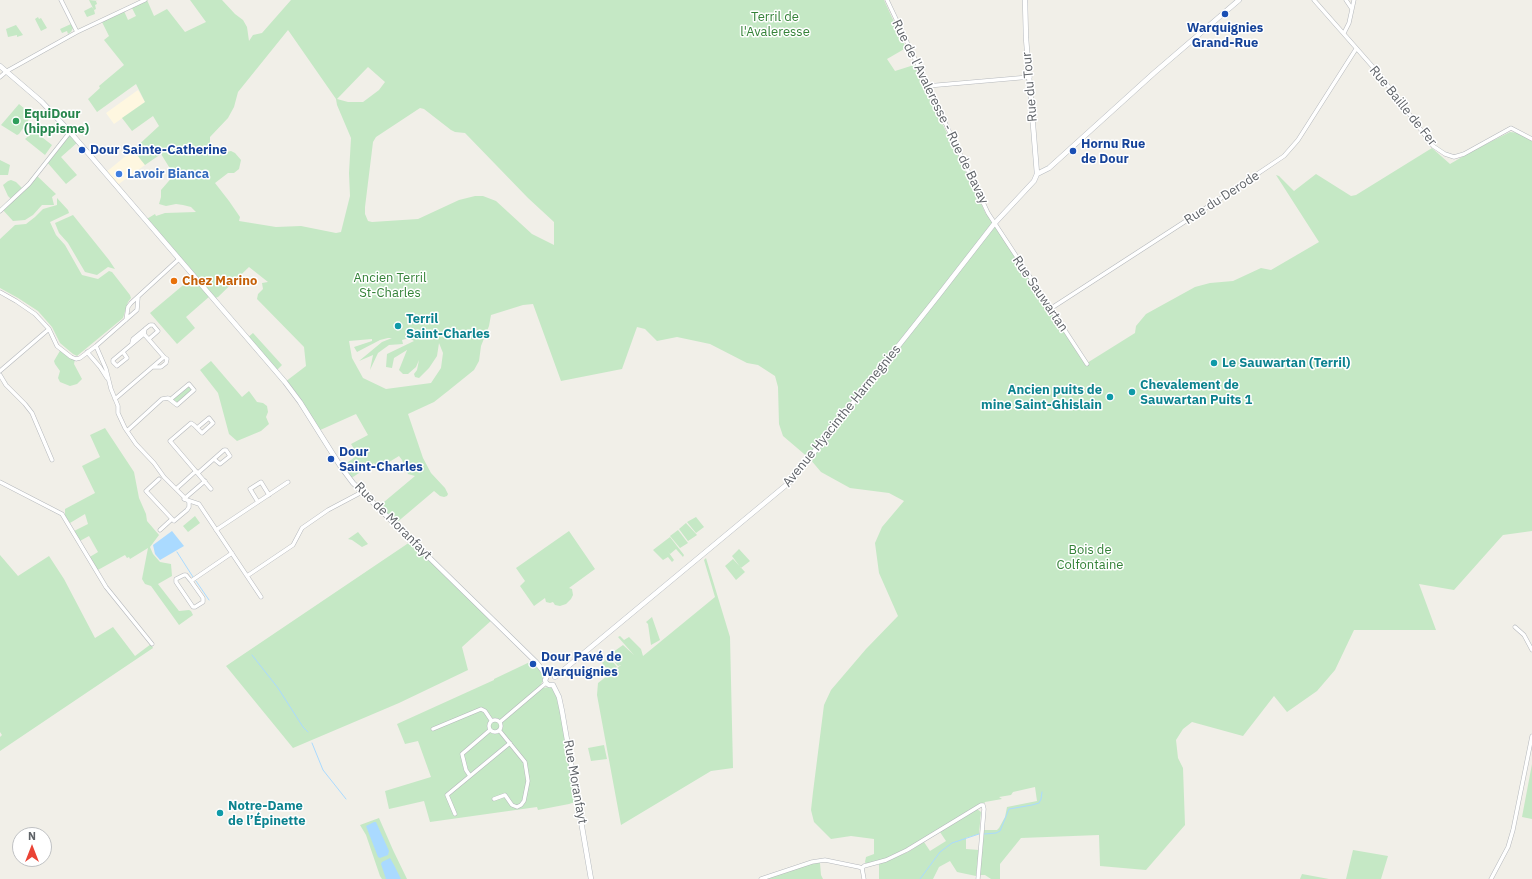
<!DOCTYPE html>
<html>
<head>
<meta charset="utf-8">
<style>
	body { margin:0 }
	#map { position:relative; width:1532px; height:879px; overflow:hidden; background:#f1efe8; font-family:"IBM Plex Sans",sans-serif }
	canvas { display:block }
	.north { position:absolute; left:12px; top:827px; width:40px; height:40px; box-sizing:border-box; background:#fff; border:1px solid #bfc1c3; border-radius:50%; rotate:0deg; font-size:11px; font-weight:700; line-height:16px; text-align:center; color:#5f6368 }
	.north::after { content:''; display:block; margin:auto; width:14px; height:18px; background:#ea4335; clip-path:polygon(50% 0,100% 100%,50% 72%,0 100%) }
</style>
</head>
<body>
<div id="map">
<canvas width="1532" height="879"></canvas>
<div class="north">N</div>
</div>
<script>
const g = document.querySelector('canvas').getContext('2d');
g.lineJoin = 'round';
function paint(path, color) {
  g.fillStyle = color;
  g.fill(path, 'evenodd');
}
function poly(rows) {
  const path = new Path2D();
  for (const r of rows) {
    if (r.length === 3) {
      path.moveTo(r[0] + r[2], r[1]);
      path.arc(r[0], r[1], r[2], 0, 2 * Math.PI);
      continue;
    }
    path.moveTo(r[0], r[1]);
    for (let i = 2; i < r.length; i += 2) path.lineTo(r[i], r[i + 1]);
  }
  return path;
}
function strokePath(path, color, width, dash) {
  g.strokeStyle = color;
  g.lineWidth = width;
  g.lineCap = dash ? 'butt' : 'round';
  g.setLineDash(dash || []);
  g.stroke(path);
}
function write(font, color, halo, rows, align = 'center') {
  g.font = font + ' "IBM Plex Sans",sans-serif';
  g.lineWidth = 3;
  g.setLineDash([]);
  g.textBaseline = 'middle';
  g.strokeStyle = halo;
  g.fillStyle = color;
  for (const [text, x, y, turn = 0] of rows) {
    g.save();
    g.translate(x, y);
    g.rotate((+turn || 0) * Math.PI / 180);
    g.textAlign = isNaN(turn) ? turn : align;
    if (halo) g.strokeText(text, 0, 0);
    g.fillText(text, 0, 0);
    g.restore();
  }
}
const commercial = poly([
	[138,90,145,102,114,124,106,113],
	[133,150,145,165,116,186,105,173]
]);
const green = poly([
	[89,0,98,1,96,1,97,4,95,5,96,9,94,10,95,14,87,17,84,11,92,7,94,10],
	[145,0,147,0,154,16,167,9,185,32,206,22,190,0,222,0,235,14,243,20,247,27,249,41,253,35,262,33,291,0,884,0,906,48,887,59,895,71,914,65,986,214,988,213,1087,363,1135,333,1136,326,1146,314,1195,287,1210,283,1233,281,1261,268,1271,270,1319,242,1276,175,1279,176,1294,191,1316,174,1351,196,1356,195,1432,148,1450,164,1474,150,1510,132,1519,133,1532,141,1532,531,1503,535,1454,590,1419,584,1436,630,1354,630,1335,670,1317,691,1287,712,1274,696,1243,736,1192,722,1183,729,1176,740,1178,758,1183,768,1185,825,1146,870,1100,866,1099,835,1021,838,1000,864,1000,879,991,879,985,875,980,875,984,830,997,830,999,828,1005,817,1007,807,1037,801,1035,787,1013,792,1011,795,999,797,1002,799,985,802,983,805,891,858,866,864,865,862,866,857,874,854,874,839,851,836,831,839,814,822,811,810,813,792,824,705,831,690,866,649,898,616,879,573,875,543,882,527,904,501,889,493,850,488,821,472,810,459,783,436,779,424,778,387,775,376,758,365,747,363,710,344,677,337,657,341,645,329,637,327,622,369,561,381,533,304,523,305,491,315,489,326,481,346,479,361,474,370,448,391,434,402,408,414,423,458,431,473,445,488,448,494,447,496,444,497,440,496,434,491,395,524,378,507,415,476,408,474,402,460,399,456,381,467,376,466,374,463,350,479,341,467,358,455,351,444,368,435,356,414,318,431,285,382,306,366,304,347,257,299,258,294,263,289,262,283,268,282,249,267,218,297,213,299,210,296,186,317,195,328,177,344,150,313,194,276,145,220,155,214,156,216,165,213,196,212,191,207,183,205,176,204,166,206,159,204,161,197,161,190,174,175,161,154,145,165,133,150,159,126,153,116,132,131,122,118,145,102,136,84,97,112,88,99,100,88,99,86,124,65,104,40,109,36,102,22,124,11,128,20,136,16,131,6],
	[288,30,336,99,337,105,351,138,349,173,350,196,341,232,336,233,301,226,276,227,239,221,240,217,229,201,215,183,228,173,234,173,239,169,241,160,235,153,231,151,226,152,222,154,217,147,213,145,210,145,210,137,228,118,234,107,238,92],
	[368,67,385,82,379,90,363,102,348,102,337,99],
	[420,108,424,109,451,130,455,132,465,133,528,198,554,222,554,245,532,234,496,201,483,196,475,196,459,200,418,219,372,222,368,221,365,214,365,207,373,142,376,137],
	[388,338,392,338,382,342,359,361,373,355,370,370,378,353,389,345,403,344,402,340,409,338,414,341,387,354,386,367,392,368,394,358,407,350,399,370,403,374,408,374,416,367,419,360,417,370,414,374,415,377,419,378,429,368,437,356,439,343,443,353,441,368,431,383,386,389,363,378,352,358,349,341,372,339,372,341,354,347,357,352,380,340],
	[38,17,39,19,41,18,47,28,41,31,35,19],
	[71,24,73,28,71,32,68,34,67,31,62,33,60,29],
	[16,25,23,35,17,37,17,35,8,37,6,29],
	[19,104,32,115,19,134,17,135,1,125],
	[34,131,52,145,45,155,25,139],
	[70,132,78,142,61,157,77,175,66,184,46,161],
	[0,160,10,165,8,175,0,175],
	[35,174,56,194,52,197,54,205,42,205,33,215,25,220,13,221,2,209,12,200,8,196,3,185,8,181,11,180,16,182,24,190],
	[57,198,68,210,69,213,50,222,56,235,65,245,82,275,98,279,109,271,112,272,130,295,131,298,128,302,123,318,77,356,73,354,60,343,52,327,38,311,18,298,0,288,0,239,15,225,26,224,35,217,43,209,57,205],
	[73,215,109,260,115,269,108,267,97,275,85,272,68,243,59,233,55,223],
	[253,333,282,365,275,372,246,339],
	[61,349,75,359,74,364,82,379,77,384,70,386,60,382,58,378,60,371,55,364,54,361],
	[211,361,242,397,249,391,257,402,263,403,267,406,268,412,266,417,269,424,261,431,237,441,229,434,218,393,200,370],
	[189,385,193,390,177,404,172,399],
	[105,428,134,472,139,498,146,514,147,521,159,535,150,547,153,554,160,562,171,564,172,576,158,584,179,611,189,610,191,611,193,615,179,625,151,586,145,584,142,579,148,548,130,559,129,557,127,558,125,555,96,571,88,558,98,552,89,536,78,542,72,532,88,524,85,514,70,523,65,516,65,509,95,493,82,466,100,457,90,435],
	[195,516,200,523,188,532,183,526],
	[696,517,704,527,696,533,687,522],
	[686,523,697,535,688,541,679,529],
	[678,530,688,543,680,548,670,536],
	[569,531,595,569,569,588,572,589,573,595,571,599,566,604,560,606,555,605,553,602,550,603,546,602,545,598,534,606,520,586,525,581,516,568],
	[358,532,368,544,362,547,352,540,348,539],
	[670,537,684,555,683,557,676,549,670,554,667,550,674,560,672,562,668,557,663,560,653,550],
	[410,542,493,619,462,647,468,670,399,703,293,748,226,666],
	[739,549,750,561,741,568,732,556],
	[0,555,18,576,49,556,64,579,95,638,113,627,135,656,151,644,153,648,0,751,0,737,2,735,0,732],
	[706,558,730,637,733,768,711,771,621,825,597,695,598,683,621,665,618,666,609,655,616,650,626,661,616,650,623,645,634,655,618,637,620,636,624,640,629,637,641,649,643,656,715,597,704,560],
	[733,559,745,572,736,580,725,566],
	[652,617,660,640,651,645,648,624,646,622],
	[609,657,617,667,610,672,602,663],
	[534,660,546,674,544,680,541,684,543,688,549,687,552,688,556,693,578,801,569,804,538,810,537,807,430,822,424,801,389,809,385,791,431,777,418,741,405,744,397,724,494,680,494,679],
	[604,745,607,759,591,761,588,748],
	[1532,764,1532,819,1522,817],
	[977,809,981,812,979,834,966,838,966,849,979,850,976,876,957,872,950,861,939,867,933,879,879,879,879,864,908,852,924,842,930,851,946,841,940,832],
	[379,818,393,850,407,879,382,879,380,876,366,835,360,825],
	[1353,850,1388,856,1381,879,1346,879],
	[817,861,820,863,821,875,823,879,761,879],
	[1302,874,1329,879,1300,879]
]);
const water = poly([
	[172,531,184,546,160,560,155,554,153,545],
	[374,822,376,822,389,851,388,855,380,858,378,857,366,826],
	[390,858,394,865,401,879,386,879,381,864,382,862]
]);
const stream = poly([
	[177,552,193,577],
	[196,581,209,600],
	[252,655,278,688,303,727,308,732],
	[312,743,323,770,346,799],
	[984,834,996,833,1000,831,1009,809,1032,805,1039,803,1041,799,1042,792],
	[920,879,940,852,952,843,979,834]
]);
const street = poly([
	[61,0,77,32],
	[887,0,988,213,1087,364],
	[1314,0,1380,75,1433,146,1445,154,1454,157,1464,154,1511,128,1532,139],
	[1346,0,1352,9],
	[1344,33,1349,23,1354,0],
	[0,77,7,71,77,32,145,0],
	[927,86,1030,77],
	[0,211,29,184,70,132],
	[0,292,16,301,35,314,49,329,57,346,71,357,76,359,80,358,96,346,137,310,138,298],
	[1050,309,1226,195,1284,156,1298,140,1356,49],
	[126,320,128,307,131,303,179,259],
	[144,334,145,329,150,325,153,325,158,331,149,339],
	[132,343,133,339,144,330],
	[96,346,106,369,111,389,118,406,118,413,125,428,136,444,154,463,164,477,189,502,189,507,187,510,174,521,146,491,159,479],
	[87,352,100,367,107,378],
	[153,367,161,367,166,363,167,359,164,357],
	[0,371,49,329],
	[0,375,6,385,25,404,32,413,52,460],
	[115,399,164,357,144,334,113,360,113,362,117,366,127,358,123,352],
	[197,428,209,418,213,423,202,433,194,425,191,423,170,441,211,489],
	[127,431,162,399,168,398,177,405,194,390,189,384,171,399],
	[198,473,224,450,226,450,230,456,220,464,214,459],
	[205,481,184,499,199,504,261,597],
	[0,482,62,514,106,587,152,644],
	[176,489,196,471],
	[258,502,250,489,261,482,269,495],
	[160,530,172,519],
	[216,530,288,482],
	[247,576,293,545,302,528,328,510,362,492],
	[191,581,203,598,203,602,195,607,193,607,176,582,176,579,184,575,186,575,191,581,232,553],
	[1515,627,1524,635,1532,650],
	[495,726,6],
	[500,722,546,683],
	[433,729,481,709,485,711,491,720],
	[470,776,510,743],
	[494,799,505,795,512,805,517,807,521,805,524,801,528,781,525,762,499,730],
	[455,814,447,795,470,776,466,770,462,754,490,730],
	[862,868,864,866,886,860,907,850,981,805,983,805,984,809,978,879],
	[761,879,812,862,825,860,859,867,862,868,864,879],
	[1491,879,1508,847,1513,830,1532,736]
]);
const secondary = poly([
	[0,66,42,102,70,132,285,382,300,402,341,467,353,483,536,662,547,676],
	[1037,174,1049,168,1154,73,1239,0],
	[547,676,545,680,546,683,549,685,553,685],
	[555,677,791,481,938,296,994,224,1034,181,1037,174,1026,38,1025,0],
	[553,685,559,697,562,711,591,879]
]);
const markers = [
	[1225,14,4,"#1a4fb4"],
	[16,121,4,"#2e9e5b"],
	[82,150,4,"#1a4fb4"],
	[1073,151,4,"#1a4fb4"],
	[119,174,4,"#3f7fe0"],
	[174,281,4,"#e8710a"],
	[398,326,4,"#0f9aa8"],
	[1214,363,4,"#0f9aa8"],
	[1132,392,4,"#0f9aa8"],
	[1110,397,4,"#0f9aa8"],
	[331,459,4,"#1a4fb4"],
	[533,664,4,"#1a4fb4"],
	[220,813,4,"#0f9aa8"]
];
const parkNames = [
	["Terril de",775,17],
	["l'Avaleresse",775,32],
	["Ancien Terril",390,278],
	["St-Charles",390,293],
	["Bois de",1090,550],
	["Colfontaine",1090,565]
];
const transitNames = [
	["Warquignies",1225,28,"center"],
	["Grand-Rue",1225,43,"center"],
	["Hornu Rue",1081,144],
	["de Dour",1081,159],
	["Dour Sainte-Catherine",90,150],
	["Dour",339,452],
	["Saint-Charles",339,467],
	["Dour Pavé de",541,657],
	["Warquignies",541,672]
];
const streetNames = [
	["Rue du Tour",1030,87,-95],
	["Rue Baille de Fer",1403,106,51],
	["Rue de l'Avaleresse - Rue de Bavay",940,112,64],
	["Rue du Derode",1222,198,-33],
	["Rue Sauwartan",1040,294,56],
	["Avenue Hyacinthe Harmegnies",842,416,-51],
	["Rue de Moranfayt",393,521,45],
	["Rue Moranfayt",575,782,80]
];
const leisureNames = [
	["EquiDour",24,114],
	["(hippisme)",24,129]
];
const shopNames = [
	["Lavoir Bianca",127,174]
];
const foodNames = [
	["Chez Marino",182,281]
];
const cultureNames = [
	["Terril",406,319],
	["Saint-Charles",406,334],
	["Le Sauwartan (Terril)",1222,363],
	["Chevalement de",1140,385],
	["Sauwartan Puits 1",1140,400],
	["Ancien puits de",1102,390,"right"],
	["mine Saint-Ghislain",1102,405,"right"],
	["Notre-Dame",228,806],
	["de l’Épinette",228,821]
];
paint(commercial, '#fef7e0');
paint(green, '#c5e8c5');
paint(water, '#aadaff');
strokePath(stream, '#aadaff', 1);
strokePath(street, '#b5b8bc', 4.5);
strokePath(secondary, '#b6babf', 5.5);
strokePath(street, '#fff', 3.5);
strokePath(secondary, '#fff', 4.5);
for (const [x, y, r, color] of markers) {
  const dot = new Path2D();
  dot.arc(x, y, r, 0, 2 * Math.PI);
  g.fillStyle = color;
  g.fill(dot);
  strokePath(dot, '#fff', 1.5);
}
write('13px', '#348238', '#fff', parkNames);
write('bold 13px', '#164399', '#fff', transitNames, 'left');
write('13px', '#5f6368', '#fff', streetNames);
write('bold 13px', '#27864d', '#fff', leisureNames, 'left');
write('bold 13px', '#366cbe', '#fff', shopNames, 'left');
write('bold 13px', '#c56008', '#fff', foodNames, 'left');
write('bold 13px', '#0d838f', '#fff', cultureNames, 'left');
</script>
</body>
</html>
